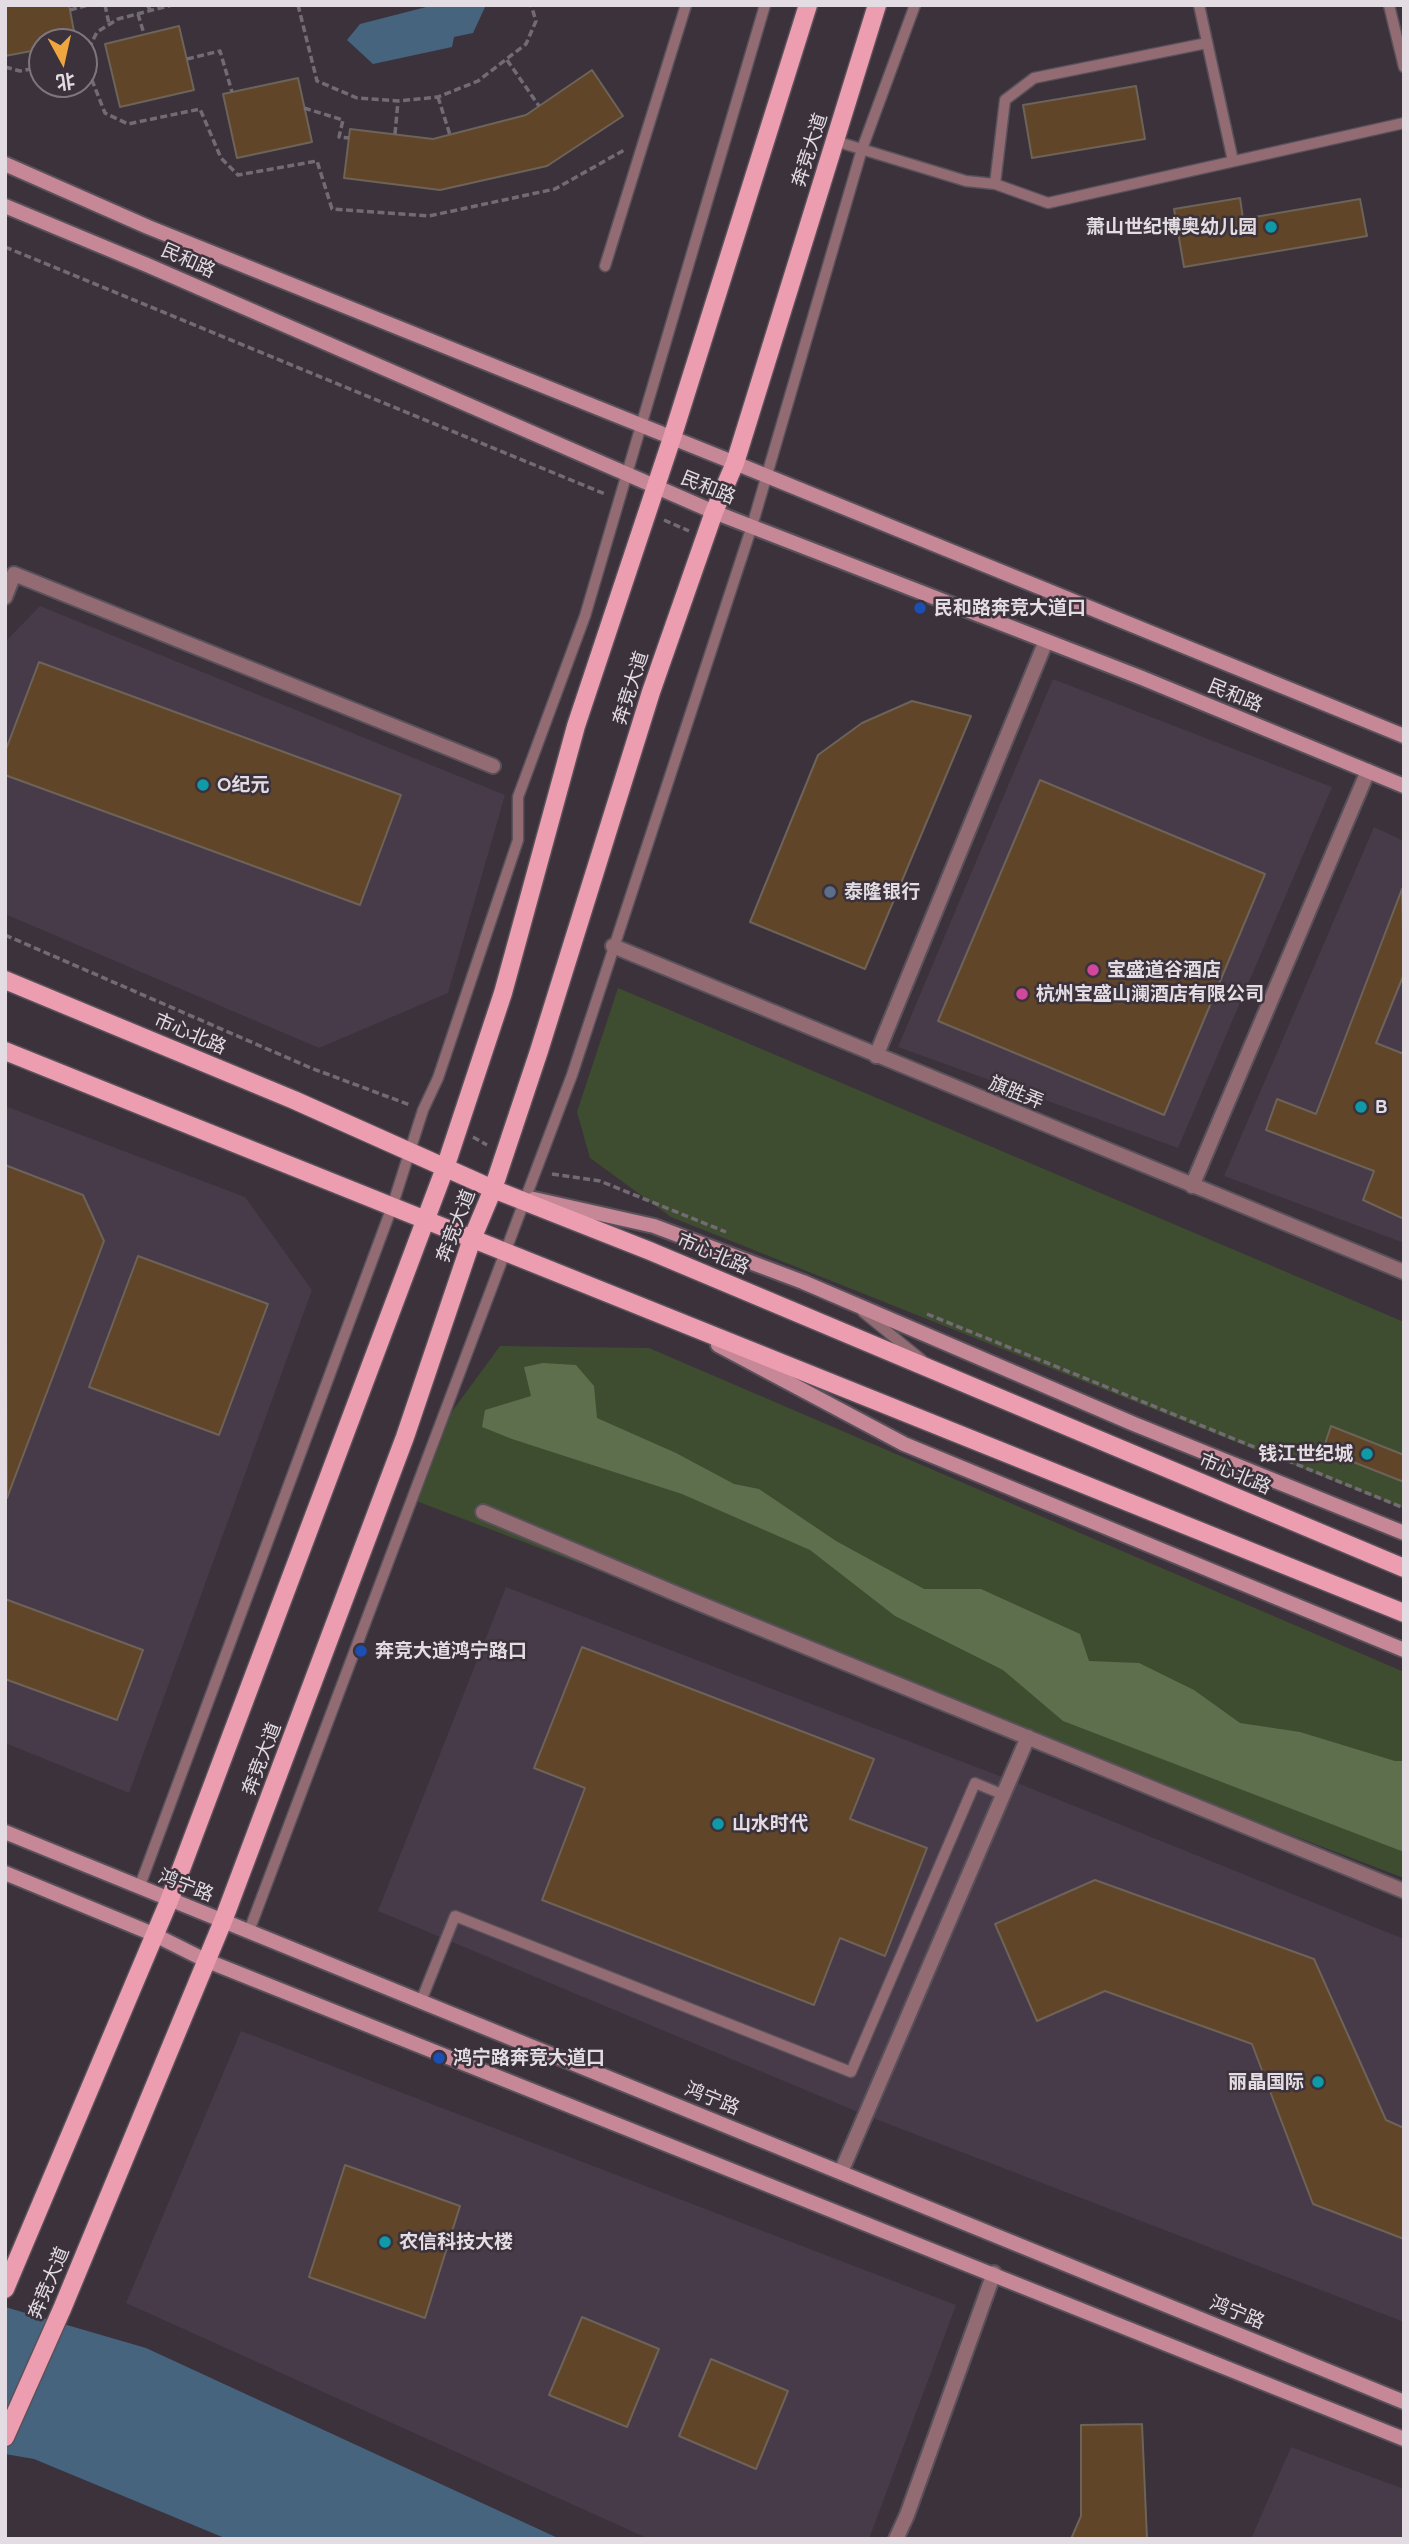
<!DOCTYPE html>
<html>
<head>
<meta charset="utf-8">
<style>
	body { margin:0 }
	#map { position:relative; width:1409px; height:2544px; overflow:hidden; background:#3b323c; font-family:Quicksand,"Noto Sans SC",sans-serif }
	canvas { display:block }
	.frame { position:absolute; inset:0; border:7px solid #e3dde3; pointer-events:none }
	.north { position:absolute; left:28px; top:28px; width:70px; height:70px; box-sizing:border-box; background:#3b323c; border:2px solid #7e767f; border-radius:50%; rotate:172deg; font-size:19px; font-weight:700; line-height:28px; text-align:center; color:#e3dde3 }
	.north::after { content:''; display:block; margin:auto; width:24px; height:32px; background:#f0a63f; clip-path:polygon(50% 0,100% 100%,50% 72%,0 100%) }
</style>
</head>
<body>
<div id="map">
<canvas width="1409" height="2544"></canvas>
<div class="frame"></div>
<div class="north">北</div>
</div>
<script>
const g = document.querySelector('canvas').getContext('2d');
g.lineJoin = 'round';
function paint(path, color) {
  g.fillStyle = color;
  g.fill(path, 'evenodd');
}
function poly(rows) {
  const path = new Path2D();
  for (const r of rows) {
    path.moveTo(r[0], r[1]);
    for (let i = 2; i < r.length; i += 2) path.lineTo(r[i], r[i + 1]);
  }
  return path;
}
function strokePath(path, color, width, dash) {
  g.strokeStyle = color;
  g.lineWidth = width;
  g.lineCap = dash ? 'butt' : 'round';
  g.setLineDash(dash || []);
  g.stroke(path);
}
function write(font, color, halo, rows, align = 'center') {
  g.font = font + ' Quicksand,"Noto Sans SC",sans-serif';
  g.lineWidth = 5;
  g.setLineDash([]);
  g.textBaseline = 'middle';
  g.strokeStyle = halo;
  g.fillStyle = color;
  for (const [text, x, y, turn = 0] of rows) {
    g.save();
    g.translate(x, y);
    g.rotate((+turn || 0) * Math.PI / 180);
    g.textAlign = isNaN(turn) ? turn : align;
    if (halo) g.strokeText(text, 0, 0);
    g.fillText(text, 0, 0);
    g.restore();
  }
}
const built = poly([
	[40,606,505,795,448,993,319,1048,5,914,5,642],
	[1053,679,1332,787,1178,1148,898,1047],
	[1374,827,1404,841,1404,1243,1224,1176],
	[5,1106,245,1197,312,1290,129,1793,5,1743],
	[506,1587,1010,1780,1404,1939,1404,2322,865,2115,378,1911],
	[241,2031,956,2305,869,2539,649,2539,126,2303],
	[1291,2447,1404,2489,1404,2539,1251,2539]
]);
const green = poly([
	[618,988,1404,1322,1404,1509,671,1217,590,1158,577,1112],
	[500,1346,649,1348,1404,1672,1404,1878,411,1499,426,1447]
]);
const forest = poly([
	[543,1363,576,1365,594,1386,597,1418,676,1453,734,1484,759,1489,836,1541,924,1589,981,1589,1080,1634,1089,1661,1139,1663,1194,1690,1240,1723,1300,1732,1395,1761,1404,1761,1404,1852,1063,1721,1003,1670,895,1616,810,1550,682,1494,512,1439,482,1427,485,1410,531,1396,524,1367]
]);
const water = poly([
	[434,5,486,5,473,33,454,37,452,47,373,64,347,40,360,24],
	[5,2307,146,2348,560,2539,227,2539,34,2459,5,2454]
]);
const building = poly([
	[5,5,69,5,76,42,42,42,42,49,5,56,5,5],
	[179,26,194,90,120,107,105,44,179,26],
	[592,70,623,116,547,166,440,190,344,178,350,129,433,139,526,115,592,70],
	[298,78,312,142,237,158,223,94,298,78],
	[1136,86,1145,139,1032,158,1023,105,1136,86],
	[1240,198,1243,219,1360,199,1367,236,1184,267,1174,209,1240,198],
	[39,662,401,795,360,905,5,775,5,752,39,662],
	[912,701,971,716,865,969,750,922,818,755,862,723,912,701],
	[1040,780,1265,874,1164,1115,938,1021,1040,780],
	[1402,889,1404,974,1376,1043,1404,1054,1404,1219,1363,1200,1374,1171,1266,1130,1277,1099,1316,1114,1402,889],
	[5,1165,83,1195,104,1241,7,1498,5,1165],
	[138,1256,268,1304,219,1435,89,1387,138,1256],
	[1331,1426,1404,1455,1404,1482,1323,1450,1331,1426],
	[5,1599,143,1650,117,1720,5,1679,5,1599],
	[582,1647,874,1759,850,1819,927,1848,885,1956,840,1938,814,2005,542,1900,585,1788,534,1768,582,1647],
	[1095,1880,1314,1959,1386,2120,1404,2128,1404,2239,1313,2204,1252,2044,1105,1991,1037,2021,995,1924,1095,1880],
	[345,2165,460,2206,425,2318,309,2277,345,2165],
	[582,2317,659,2349,627,2427,549,2395,582,2317],
	[711,2359,788,2391,756,2469,679,2436,711,2359],
	[1142,2424,1147,2539,1071,2539,1081,2516,1081,2425,1142,2424]
]);
const path = poly([
	[105,5,109,24],
	[147,5,151,11],
	[298,5,317,81,357,98,398,101,438,97,478,81,526,44,536,21,531,5],
	[70,10,88,5],
	[138,14,144,34],
	[84,58,97,32,118,19,172,5],
	[187,59,220,51,232,92],
	[84,60,105,113,128,124,200,109,221,158,238,175,317,161,332,209,429,216,555,189,626,149],
	[507,60,539,106],
	[5,67,20,71,42,67],
	[438,97,450,135],
	[304,108,343,120,339,137,349,138],
	[395,134,398,101],
	[5,247,605,494],
	[664,520,689,531],
	[5,935,311,1068,410,1105],
	[473,1137,487,1145],
	[552,1174,600,1181,726,1232],
	[927,1314,1404,1508]
]);
const lane = poly([
	[1199,5,1233,161],
	[1389,5,1404,67],
	[835,141,966,181,995,184,1048,203,1404,123],
	[995,184,1005,100,1034,78,1207,43],
	[605,266,686,5],
	[863,1312,922,1360],
	[139,1888,392,1207,423,1110,438,1078,518,840,518,797,585,616,765,5],
	[249,1931,572,1075,752,526,862,149,915,5],
	[421,2001,455,1916,851,2072,975,1783,1004,1795]
]);
const street = poly([
	[5,597,14,574,493,766],
	[613,946,1404,1272],
	[876,1056,1046,641],
	[1192,1186,1368,771],
	[483,1512,691,1600,1404,1891],
	[841,2172,1028,1737],
	[896,2539,907,2515,994,2273]
]);
const secondary = poly([
	[5,164,148,227,735,463,1404,736],
	[5,206,147,265,714,512,1142,678,1404,786],
	[534,1199,654,1226,803,1282,1134,1424,1404,1533],
	[718,1345,904,1444,1404,1650],
	[5,1832,1404,2402],
	[5,1873,153,1934,205,1960,1404,2439]
]);
const primary = poly([
	[5,980,294,1100,493,1189,650,1251,1404,1568],
	[5,1051,1404,1613],
	[5,2289,169,1901,445,1168,503,993,576,726,672,438,808,5],
	[5,2437,62,2309,223,1921,405,1437,472,1239,493,1189,539,1051,651,692,714,512,735,463,877,5]
]);
const markers = [
	[1271,227,7,"#0f9aa8"],
	[920,608,7,"#1a4fb4"],
	[203,785,7,"#0f9aa8"],
	[830,892,7,"#5c6f8a"],
	[1093,970,7,"#d1479c"],
	[1022,994,7,"#d1479c"],
	[1361,1107,7,"#0f9aa8"],
	[1367,1454,7,"#0f9aa8"],
	[361,1651,7,"#1a4fb4"],
	[718,1824,7,"#0f9aa8"],
	[439,2058,7,"#1a4fb4"],
	[1318,2082,7,"#0f9aa8"],
	[385,2242,7,"#0f9aa8"]
];
const streetNames = [
	["奔竞大道",810,150,-72],
	["民和路",188,261,24],
	["民和路",708,488,22],
	["奔竞大道",631,688,-72],
	["民和路",1235,696,22],
	["市心北路",190,1034,23],
	["旗胜弄",1016,1093,22],
	["奔竞大道",456,1226,-69],
	["市心北路",713,1254,23],
	["市心北路",1235,1474,23],
	["奔竞大道",262,1759,-69],
	["鸿宁路",186,1886,21],
	["鸿宁路",712,2099,22],
	["奔竞大道",49,2283,-67],
	["鸿宁路",1237,2313,22]
];
const poiNames = [
	["萧山世纪博奥幼儿园",1257,227,"right"],
	["民和路奔竞大道口",934,608],
	["O纪元",217,785],
	["泰隆银行",844,892],
	["宝盛道谷酒店",1107,970],
	["杭州宝盛山澜酒店有限公司",1036,994],
	["B",1375,1107],
	["钱江世纪城",1353,1454,"right"],
	["奔竞大道鸿宁路口",375,1651],
	["山水时代",732,1824],
	["鸿宁路奔竞大道口",453,2058],
	["丽晶国际",1304,2082,"right"],
	["农信科技大楼",399,2242]
];
paint(built, '#473a49');
paint(green, '#3e4d2f');
paint(forest, '#5d6f4d');
paint(water, '#46647e');
paint(building, '#604529');
strokePath(building, '#6d6359', 2);
strokePath(lane, '#59515a', 13);
strokePath(street, '#59515a', 18);
strokePath(secondary, '#59515a', 18);
strokePath(primary, '#59515a', 21);
strokePath(path, '#736b74', 3.5, [7, 3.5]);
strokePath(lane, '#926b73', 10);
strokePath(street, '#926b73', 14);
strokePath(secondary, '#c68796', 14);
strokePath(primary, '#ed9db0', 18);
for (const [x, y, r, color] of markers) {
  const dot = new Path2D();
  dot.arc(x, y, r, 0, 2 * Math.PI);
  g.fillStyle = color;
  g.fill(dot);
  strokePath(dot, '#3b323c', 2.5);
}
write('19px', '#e3dde3', '#3b323c', streetNames);
write('bold 19px', '#e3dde3', '#3b323c', poiNames, 'left');
</script>
</body>
</html>
